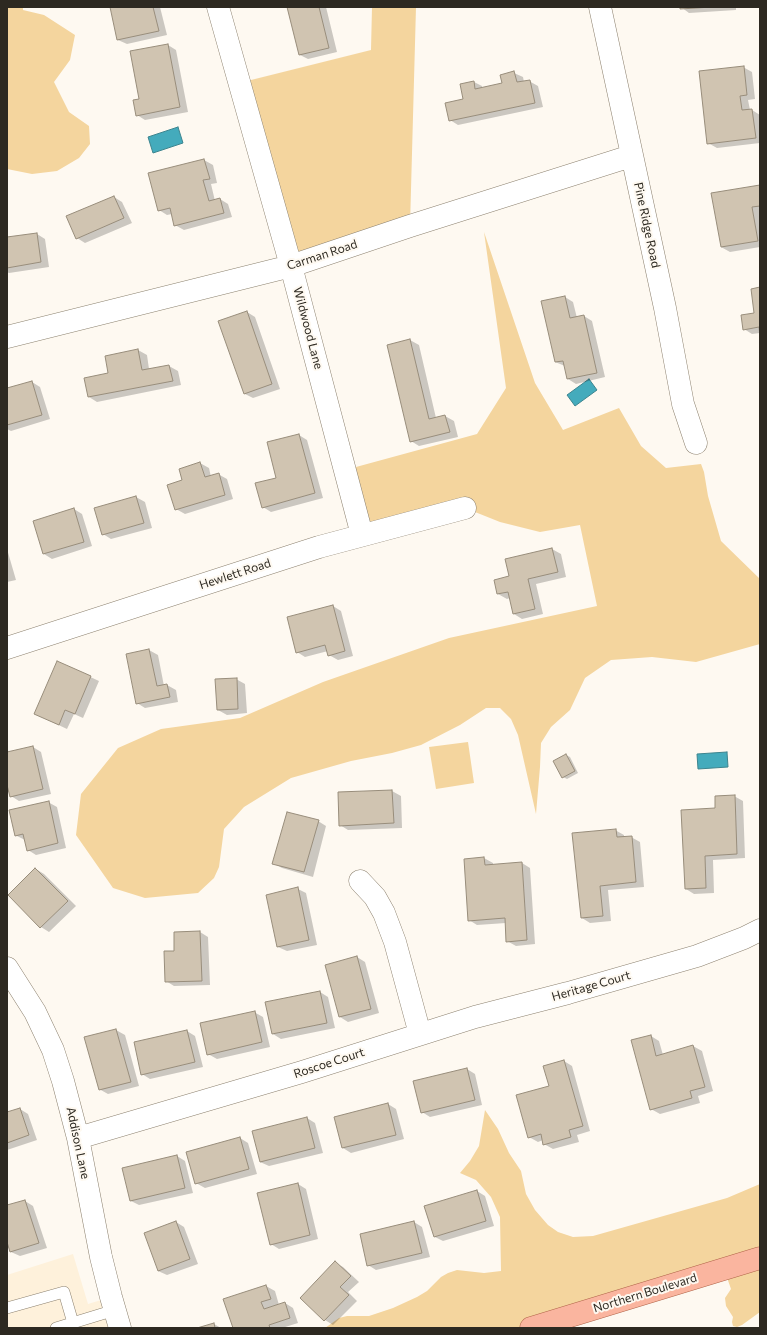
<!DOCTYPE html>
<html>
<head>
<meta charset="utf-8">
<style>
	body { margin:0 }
	#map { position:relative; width:767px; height:1335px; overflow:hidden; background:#fef9f1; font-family:Commissioner,sans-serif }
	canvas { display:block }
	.frame { position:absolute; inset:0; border:8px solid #2d2921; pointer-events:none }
</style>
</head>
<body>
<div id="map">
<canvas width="767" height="1335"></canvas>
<div class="frame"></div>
</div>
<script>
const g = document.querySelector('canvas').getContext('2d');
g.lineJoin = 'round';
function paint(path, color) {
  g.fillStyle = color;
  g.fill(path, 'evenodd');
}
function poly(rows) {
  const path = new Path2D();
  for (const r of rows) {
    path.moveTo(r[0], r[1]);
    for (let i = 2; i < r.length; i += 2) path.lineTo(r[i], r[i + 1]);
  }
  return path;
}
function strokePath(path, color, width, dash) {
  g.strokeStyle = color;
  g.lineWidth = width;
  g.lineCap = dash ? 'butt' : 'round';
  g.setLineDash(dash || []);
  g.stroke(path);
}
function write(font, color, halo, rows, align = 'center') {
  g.font = font + ' Commissioner,sans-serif';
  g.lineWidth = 4;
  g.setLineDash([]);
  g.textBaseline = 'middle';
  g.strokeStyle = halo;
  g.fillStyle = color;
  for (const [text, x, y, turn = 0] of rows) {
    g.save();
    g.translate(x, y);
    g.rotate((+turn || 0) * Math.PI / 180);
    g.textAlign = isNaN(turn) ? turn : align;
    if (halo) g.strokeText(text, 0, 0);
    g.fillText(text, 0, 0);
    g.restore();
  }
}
const built = poly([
	[73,1254,88,1304,111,1297,120,1328,7,1328,7,1275]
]);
const green = poly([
	[7,7,23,7,23,10,44,15,75,35,70,60,54,82,69,112,89,126,90,144,79,158,57,171,32,174,7,169],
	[372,7,416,7,410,226,291,266,239,83,371,50],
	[484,232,535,383,563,430,619,408,641,446,666,468,701,464,704,472,708,496,721,541,760,579,760,644,696,662,652,657,611,660,585,678,570,710,551,727,541,743,540,767,536,814,518,735,511,719,500,708,486,708,460,725,421,745,392,753,351,761,291,778,244,807,224,829,219,867,214,878,198,893,145,898,113,888,76,835,81,794,118,748,161,729,240,718,323,682,449,638,597,606,580,525,540,532,500,522,465,508,362,535,345,470,477,434,506,388],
	[468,742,474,783,436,789,429,747],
	[485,1110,498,1129,509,1153,521,1171,526,1194,535,1210,548,1225,558,1232,573,1237,593,1236,727,1198,760,1184,760,1312,742,1325,737,1327,733,1326,732,1322,733,1317,726,1306,725,1298,731,1289,724,1269,566,1328,325,1328,339,1318,347,1316,369,1316,393,1308,417,1297,427,1291,441,1277,448,1273,457,1270,484,1273,501,1271,500,1217,491,1197,476,1180,460,1173,470,1161,479,1146]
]);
const water = poly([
	[178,127,183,143,153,153,148,137,178,127],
	[589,379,597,390,575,406,567,395,589,379],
	[727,752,728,767,698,769,697,754,727,752]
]);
const shadow = poly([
	[111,7,160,7,167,35,127,44,118,40],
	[288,7,326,7,337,52,308,59,300,55],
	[681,7,736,7,736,10,689,13],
	[168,45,176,50,188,112,145,120,137,115,140,99],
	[743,67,752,72,755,99,748,100,750,110,752,110,760,115,760,143,717,148,708,143],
	[514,73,523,77,524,82,529,81,538,86,543,107,458,125,450,120,464,99,474,82,482,86,482,88,503,84],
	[204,160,213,165,217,183,211,184,215,201,220,199,228,204,232,217,184,230,175,225,172,214,167,215,159,210],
	[760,186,760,247,730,252,721,247],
	[114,197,122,202,132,223,85,243,77,238],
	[37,234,45,239,49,267,9,273,7,272,7,238],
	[760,288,760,333,752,334,744,329,756,314],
	[565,297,573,302,577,318,584,316,592,321,605,377,576,384,568,379,565,366,555,362],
	[247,312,255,317,280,389,253,398,245,394],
	[410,340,419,345,436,418,445,416,454,421,458,437,419,446,411,441],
	[138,350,147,355,149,369,169,366,178,371,181,385,97,402,89,397,109,374],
	[32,382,40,387,50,419,11,431,7,429,7,389],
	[299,435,307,440,323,498,271,512,263,507],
	[200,463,209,468,211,477,218,474,227,479,233,499,185,514,176,509,183,481],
	[136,497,145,502,152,528,111,539,103,534],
	[74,509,82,514,92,546,52,559,44,554],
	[7,549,16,580,7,582],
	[552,549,561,554,566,577,536,584,543,614,522,619,514,614,510,598,507,599,498,594,510,577],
	[333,606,341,611,353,656,338,660,329,655,328,651,305,657,297,652],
	[149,650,158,655,164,686,167,685,176,690,178,702,145,708,137,703],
	[58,662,99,681,83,718,74,714,67,729,35,714],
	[236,679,245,684,247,713,227,715,218,710],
	[33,747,41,752,51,794,19,801,11,796,7,780,7,753],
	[566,755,570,757,578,773,567,779,563,777],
	[392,791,401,796,402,828,348,830,340,825,339,793],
	[734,796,743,801,745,858,713,860,714,893,694,894,686,889,716,809],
	[48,802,57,807,66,848,36,855,28,850,25,840,15,835],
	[318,821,326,826,313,877,282,868,273,863],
	[615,830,624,835,624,838,631,837,640,842,644,887,608,890,611,921,590,923,582,918],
	[484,858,493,863,493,865,522,863,530,868,535,944,516,946,507,941,506,923,477,925,469,920,465,860],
	[36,869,44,874,76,906,49,932,41,927,9,895],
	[298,889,306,893,317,945,287,951,278,947],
	[200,932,208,937,210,985,174,986,166,981,175,952],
	[357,957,365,962,379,1013,348,1022,340,1017],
	[320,992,328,997,335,1028,281,1039,273,1034],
	[254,1012,263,1017,270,1047,217,1059,208,1054],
	[116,1030,125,1035,139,1086,108,1094,99,1089,86,1038],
	[187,1031,195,1036,203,1067,150,1079,142,1074],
	[651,1036,659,1041,663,1055,693,1046,702,1051,713,1091,698,1096,700,1103,660,1114,651,1109],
	[564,1061,572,1066,590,1131,577,1135,579,1142,553,1149,544,1144,543,1140,538,1142,529,1137,550,1086],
	[467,1069,475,1074,482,1105,430,1117,422,1112],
	[388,1104,396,1109,404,1139,351,1153,343,1148],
	[20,1109,28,1114,37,1140,7,1150,7,1114],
	[307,1118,315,1123,323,1153,269,1166,260,1162],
	[240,1138,248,1143,257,1174,205,1188,196,1183],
	[177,1156,185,1161,193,1193,139,1205,131,1201],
	[298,1184,306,1189,318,1239,279,1249,271,1244],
	[477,1191,485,1196,494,1226,443,1241,435,1237],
	[25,1201,33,1206,47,1248,20,1256,11,1252,7,1238,7,1206],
	[176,1222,184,1227,198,1264,167,1275,158,1271],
	[414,1222,422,1227,430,1257,376,1270,368,1265],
	[335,1263,343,1267,359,1282,348,1292,357,1301,333,1325,325,1320],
	[266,1286,275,1291,279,1305,285,1303,293,1308,298,1323,282,1328,234,1328],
	[214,1324,221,1328,200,1328]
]);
const building = poly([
	[110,7,153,7,159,31,117,40,110,7],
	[287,7,319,7,329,48,299,55,287,7],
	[680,7,712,7,680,9,680,7],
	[168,44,180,107,136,116,133,100,139,99,130,51,168,44],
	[744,66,747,95,740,96,742,110,752,109,756,138,707,144,699,71,744,66],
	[514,71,517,82,530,80,535,103,449,121,445,103,463,99,460,84,474,81,475,89,502,83,500,75,514,71],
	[204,159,210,179,203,180,209,201,220,198,224,213,174,226,170,208,158,211,148,173,204,159],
	[760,185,760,206,752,207,758,241,721,247,711,193,760,185],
	[114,196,124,218,76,239,66,216,114,196],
	[37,233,41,262,7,268,7,237,37,233],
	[760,287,760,336,759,327,743,330,741,315,754,313,751,289,760,287],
	[565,296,570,318,584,315,597,373,567,379,563,361,555,362,541,301,565,296],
	[247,311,272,384,244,394,218,321,247,311],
	[410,339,429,419,445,415,450,432,410,442,387,345,410,339],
	[138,349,142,370,169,365,173,381,88,397,84,378,108,373,105,356,138,349],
	[32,381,42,415,7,425,7,388,32,381],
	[299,434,315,493,262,508,255,483,276,478,267,442,299,434],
	[200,462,205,477,219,473,225,495,175,510,167,485,182,480,179,469,200,462],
	[136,496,144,523,102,535,94,508,136,496],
	[74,508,84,542,43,554,33,521,74,508],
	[552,548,558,572,528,579,535,609,513,614,508,592,497,594,494,580,509,576,505,559,552,548],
	[333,605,345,651,328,656,325,645,296,653,287,617,333,605],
	[149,649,157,686,167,684,170,697,136,704,126,654,149,649],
	[57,661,91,676,75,714,65,710,59,725,34,714,57,661],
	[237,678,238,709,217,710,215,679,237,678],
	[33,746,43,789,10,797,7,785,7,752,33,746],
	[566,754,575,771,562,778,553,761,566,754],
	[392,790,394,823,339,826,338,792,392,790],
	[735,795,737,854,705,856,706,888,685,889,681,810,715,808,715,796,735,795],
	[49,801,58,843,27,851,23,834,15,836,9,810,49,801],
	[287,812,319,820,304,872,272,864,287,812],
	[616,829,617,837,632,836,636,882,600,886,603,916,581,918,572,833,616,829],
	[484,857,485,865,522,862,527,940,506,942,505,918,468,921,464,859,484,857],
	[35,868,68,901,40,928,8,895,35,868],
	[298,887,309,940,277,947,266,895,298,887],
	[200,931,202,981,165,982,164,951,174,951,174,932,200,931],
	[357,956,371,1009,339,1017,325,965,357,956],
	[320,991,327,1023,272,1034,265,1002,320,991],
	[255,1011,262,1042,207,1055,200,1023,255,1011],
	[116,1029,131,1082,99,1090,84,1037,116,1029],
	[187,1030,195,1062,141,1075,134,1042,187,1030],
	[651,1035,656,1056,693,1045,705,1087,690,1091,692,1098,650,1110,631,1040,651,1035],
	[564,1060,583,1126,569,1130,571,1137,543,1145,541,1134,528,1138,516,1095,549,1086,543,1066,564,1060],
	[467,1068,475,1100,421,1113,413,1081,467,1068],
	[388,1103,396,1135,342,1148,334,1117,388,1103],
	[20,1108,29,1135,7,1143,7,1112,20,1108],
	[307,1117,315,1148,260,1162,252,1131,307,1117],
	[240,1137,249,1169,195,1184,186,1152,240,1137],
	[177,1155,185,1188,130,1201,122,1168,177,1155],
	[298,1183,310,1235,270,1245,257,1193,298,1183],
	[477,1190,486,1221,434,1237,424,1206,477,1190],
	[25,1200,39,1243,10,1252,7,1242,7,1205,25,1200],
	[176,1221,190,1259,158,1271,144,1233,176,1221],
	[414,1221,422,1253,367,1266,360,1234,414,1221],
	[335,1261,351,1276,340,1287,349,1295,324,1321,300,1298,335,1261],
	[266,1285,271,1299,261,1302,264,1309,285,1302,290,1318,269,1325,270,1328,233,1328,223,1299,266,1285],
	[214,1323,215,1328,197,1328,214,1323]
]);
const lane = poly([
	[7,1308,64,1292,73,1323,72,1328],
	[56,1328,115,1310]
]);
const street = poly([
	[218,7,291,266,362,535],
	[600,7,665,308,683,404,696,443],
	[7,337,291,266,410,226,631,156],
	[7,648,319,547,465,508],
	[360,881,375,897,384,913,395,942,420,1034],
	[7,968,35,1012,53,1050,63,1081,78,1138,101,1257,111,1297,120,1328],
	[78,1138,302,1072,475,1017,568,993,697,956,744,938,760,930]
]);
const primary = poly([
	[531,1328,760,1258]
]);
const streetNames = [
	["Pine Ridge Road",647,225,78],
	["Carman Road",322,255,-18],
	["Wildwood Lane",308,328,75],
	["Hewlett Road",235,574,-18],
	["Heritage Court",591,986,-16],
	["Roscoe Court",329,1063,-18],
	["Addison Lane",78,1143,78],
	["Northern Boulevard",645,1293,-17]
];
paint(built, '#fef1db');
paint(green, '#f4d59e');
paint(water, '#44abbc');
strokePath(water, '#3d848e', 1);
paint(shadow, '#0003');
paint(building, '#d0c4b1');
strokePath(building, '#988d7b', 1);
strokePath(lane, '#8d8270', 12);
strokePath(street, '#8d8270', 23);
strokePath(primary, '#b06449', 23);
strokePath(lane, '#fff', 11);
strokePath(street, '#fff', 22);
strokePath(primary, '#fab59f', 22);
write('12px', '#2d2921', '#fef9f1', streetNames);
</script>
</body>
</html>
